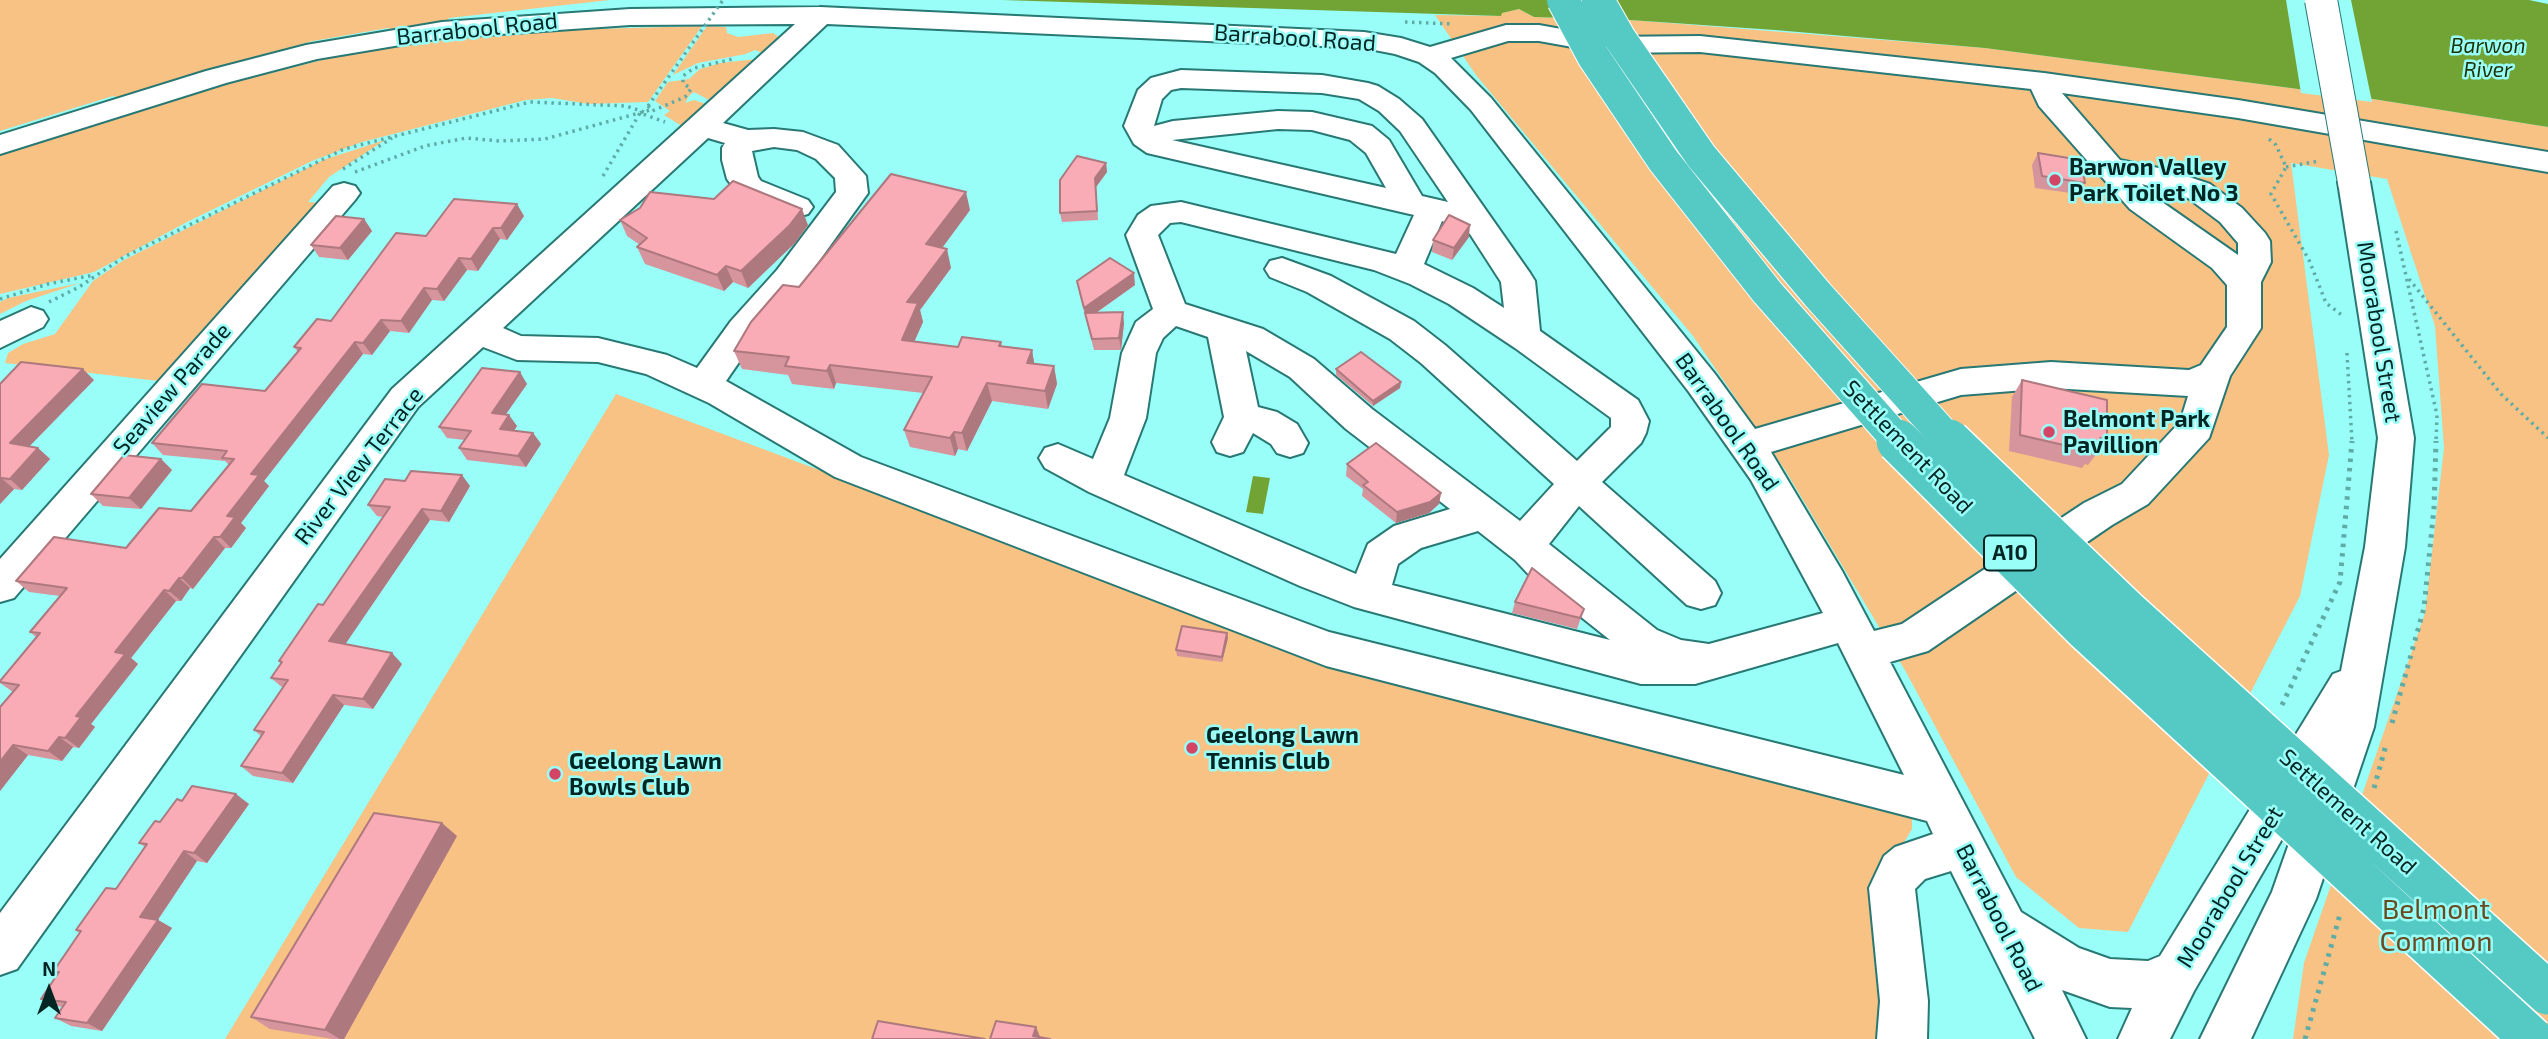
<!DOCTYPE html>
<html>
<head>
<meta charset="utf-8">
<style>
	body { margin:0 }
	#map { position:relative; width:2548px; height:1039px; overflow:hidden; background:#99fef8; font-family:"Exo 2",sans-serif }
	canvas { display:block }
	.north { position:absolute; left:14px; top:955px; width:70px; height:70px; -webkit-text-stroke:5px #99fef8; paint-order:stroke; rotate:0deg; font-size:19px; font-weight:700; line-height:28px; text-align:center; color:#032523 }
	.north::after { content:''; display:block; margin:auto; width:24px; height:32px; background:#032523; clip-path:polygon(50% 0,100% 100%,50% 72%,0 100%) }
</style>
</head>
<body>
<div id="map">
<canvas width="2548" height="1039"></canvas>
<div class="north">N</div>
</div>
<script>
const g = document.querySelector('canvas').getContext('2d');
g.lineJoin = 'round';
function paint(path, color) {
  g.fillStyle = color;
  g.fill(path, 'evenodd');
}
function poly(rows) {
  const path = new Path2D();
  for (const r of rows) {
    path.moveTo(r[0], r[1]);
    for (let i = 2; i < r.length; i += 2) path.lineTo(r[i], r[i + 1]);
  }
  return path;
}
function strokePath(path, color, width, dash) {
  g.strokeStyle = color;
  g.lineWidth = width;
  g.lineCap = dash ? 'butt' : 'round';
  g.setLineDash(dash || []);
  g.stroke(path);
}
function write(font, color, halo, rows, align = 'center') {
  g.font = font + ' "Exo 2",sans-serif';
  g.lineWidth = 5;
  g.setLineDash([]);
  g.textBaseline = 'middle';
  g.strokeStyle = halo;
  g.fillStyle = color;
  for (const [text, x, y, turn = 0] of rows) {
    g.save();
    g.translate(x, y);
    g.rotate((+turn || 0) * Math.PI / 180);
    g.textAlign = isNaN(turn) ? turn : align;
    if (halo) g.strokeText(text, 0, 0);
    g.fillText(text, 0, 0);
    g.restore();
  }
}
const green = poly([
	[0,0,610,0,449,18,443,25,396,31,388,28,313,41,202,72,197,76,137,95,120,98,113,96,0,131],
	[1519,9,1534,17,1630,20,1985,48,2367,98,2548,127,2548,1039,2293,1039,2304,963,2425,613,2444,448,2435,326,2387,179,2291,163,2329,455,2300,596,2128,932,2079,928,2016,877,1906,672,1785,470,1693,336,1476,75,1435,15,1501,16,1501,13],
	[702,26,648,102,589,104,552,98,526,100,362,142,312,161,187,222,94,272,0,294,0,154,197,92,349,53,472,36,557,30],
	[707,26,726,27,727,33,738,37,773,33,782,39,765,54,755,50,746,54,698,63,673,75],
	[757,59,711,101,694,92,689,96,685,103,694,100,706,104,706,107,685,128,664,115,670,111,655,101,668,82,689,79,700,69,720,63],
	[385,140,329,177,308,202,322,203,167,382,5,363,8,353,23,344,55,334,93,281,124,260,323,160],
	[80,283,26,301,0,314,0,302,8,298],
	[616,394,854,483,1120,578,1905,806,1912,818,1912,829,1903,844,1880,862,1874,886,1886,1039,225,1039]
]);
const water = poly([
	[1002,0,2529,0,2548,4,2548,127,2367,98,1985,48,1775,30,1630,20,1534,17,1519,9,1502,13,1501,16],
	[1253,476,1270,478,1263,514,1246,512]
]);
const pier = poly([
	[2286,0,2351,0,2372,102,2301,93]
]);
const pathFar1 = poly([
	[1405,22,1453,24],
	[648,106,652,111,685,97,691,89,683,83,683,76,694,68,733,59],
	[2269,139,2276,145,2286,167,2271,194,2309,260,2326,303,2343,316],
	[2286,167,2319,161],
	[343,169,392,138],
	[355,172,425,146,466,138,500,141,545,139,650,110],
	[603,176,640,113,665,122],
	[2396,231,2437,415,2436,443],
	[2409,279,2501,394,2548,438],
	[0,299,48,284,94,275],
	[49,302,79,287,124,257,344,149,530,102,626,106,644,112],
	[2347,353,2352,443]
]);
const path = poly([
	[2282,705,2340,582,2352,441],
	[2392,723,2424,608,2434,508,2436,441],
	[2374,788,2386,745],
	[2305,1039,2341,911]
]);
const minor = poly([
	[820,7,1364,32,1401,38,1430,47,1506,25,1539,25,1606,37,1700,36,2044,73,2238,100,2548,152,2548,172,2238,118,2062,93,2120,160,2168,170,2210,184,2242,208,2265,233,2270,241,2271,262,2261,282,2261,328,2230,376,2209,438,2148,504,2112,525,1928,651,1890,662,2021,912,2079,948,2110,959,2148,961,2160,956,2333,674,2341,671,2365,547,2378,438,2338,182,2343,175,2354,172,2365,175,2370,182,2414,438,2405,547,2374,727,2316,899,2251,1039,2200,1039,2272,892,2304,801,2194,991,2170,1039,2118,1039,2132,1008,2110,1007,2062,990,2086,1039,2035,1039,1951,871,1925,879,1915,889,1928,1001,1927,1039,1877,1039,1880,1001,1869,888,1884,856,1895,847,1933,834,1927,821,1326,666,835,477,709,403,646,374,598,362,517,360,483,347,418,407,17,969,0,975,0,913,392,389,795,24,630,25,442,38,317,59,226,83,0,154,0,135,206,71,306,45,442,22,630,9,820,7],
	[827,24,1364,48,1395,54,1419,62,1435,73,1471,110,1689,392,1751,480,1823,613,1709,644,1681,640,1657,630,1549,544,1579,506,1687,605,1701,609,1715,605,1721,593,1715,581,1602,482,1641,443,1646,433,1649,421,1638,400,1540,331,1535,281,1530,273,1422,119,1399,99,1378,86,1368,83,1322,75,1181,70,1151,78,1138,90,1124,126,1134,144,1147,153,1414,215,1396,254,1181,202,1151,206,1138,215,1126,235,1153,309,1136,322,1122,353,1110,418,1093,459,1058,444,1045,448,1039,458,1045,468,1089,492,1300,586,1354,607,1641,684,1695,684,1838,643,1904,775,1329,632,861,457,726,381,755,339,801,286,868,193,866,176,838,145,803,132,774,129,748,130,723,123,827,24],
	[1508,41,1539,41,1606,53,1700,52,2031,89,2039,106,2130,209,2212,268,2227,285,2227,327,2201,365,2189,370,2051,362,1961,369,1755,429,1715,374,1491,98,1451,58,1508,41],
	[1181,88,1322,93,1359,99,1379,111,1400,131,1448,202,1422,196,1389,140,1372,126,1312,112,1278,111,1173,121,1154,126,1162,99,1171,90,1181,88],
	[1278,129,1312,130,1350,140,1366,153,1386,188,1172,140,1278,129],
	[708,138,725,143,722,148,722,160,727,179,739,195,786,214,797,217,808,214,813,207,808,200,761,181,758,177,752,151,774,147,797,150,816,159,835,178,836,192,777,270,731,321,697,368,667,355,598,338,521,336,503,328,708,138],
	[2142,184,2188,198,2220,222,2238,243,2238,255,2152,195,2142,184],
	[1442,221,1470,234,1501,282,1504,308,1473,288,1424,264,1442,221],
	[1181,222,1374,270,1410,284,1449,304,1515,348,1611,418,1611,427,1577,461,1445,345,1414,321,1331,276,1282,258,1270,261,1265,269,1270,277,1307,292,1390,339,1421,363,1554,484,1520,521,1372,409,1314,359,1263,329,1185,304,1158,235,1170,223,1181,222],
	[1176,326,1208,337,1224,417,1212,442,1217,452,1230,456,1243,452,1253,433,1271,444,1277,453,1290,457,1303,453,1308,443,1297,424,1277,412,1258,407,1246,351,1290,377,1346,429,1450,509,1394,526,1368,544,1356,574,1124,475,1146,418,1156,353,1163,338,1176,326],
	[2051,388,2188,396,2180,422,2122,484,2084,503,1902,624,1874,631,1842,571,1771,452,1961,395,2051,388],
	[1478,531,1515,560,1531,577,1610,640,1392,585,1398,564,1421,548,1478,531],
	[344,183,355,186,360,193,355,200,14,598,0,602,0,559,333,186,344,183],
	[31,307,43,311,48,319,43,327,0,348,0,321,31,307]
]);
const pathBridge = poly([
	[648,106,723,0]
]);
const minorBridge = poly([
	[2321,0,2354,182]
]);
const highwayBridgeFar1 = poly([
	[1563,0,1593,56,1663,160,1767,292,1900,443],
	[1598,0,1619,37,1701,156,1817,294,1951,443]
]);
const highwayBridge = poly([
	[1898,441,2087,630,2532,1039],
	[1949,441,2127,612,2548,993]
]);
const wall = poly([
	[2038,153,2085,183,2078,194,2035,188,2032,165],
	[1106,163,1107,172,1096,187,1098,220,1062,222,1060,213],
	[640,208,808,225,795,243,748,288,733,282,724,291,645,264,637,247,640,245,627,236,620,220],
	[970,210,942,248,951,268,920,310,923,322,914,342,958,347,1001,342,1002,346,1032,350,1034,364,1054,366,1057,384,1048,409,992,401,967,451,958,449,955,456,910,447,904,430,923,393,836,383,834,389,792,384,788,375,742,369,734,351,799,287],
	[524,216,507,240,500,239,478,271,467,270,444,301,432,300,409,333,390,331,372,355,363,354,264,481,269,486,241,523,246,528,231,548,225,548,193,589,190,588,181,601,176,601,131,658,138,664,91,724,95,727,79,748,73,747,62,761,28,755,0,791,0,707,13,692,0,683,36,637,30,632,60,596,29,592,16,581,126,548,191,511,229,465,225,461,163,455,152,443,265,391,298,352,294,347,331,321,426,236],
	[364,219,372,231,348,260,319,257,311,245],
	[1469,237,1452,260,1432,252,1433,240],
	[1077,281,1135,285,1096,313,1124,323,1121,350,1094,350,1079,292],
	[1336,369,1401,382,1400,388,1373,406,1336,375],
	[94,380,29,446,38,448,50,459,22,490,14,489,0,504,0,384],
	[2022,380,2107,440,2088,465,2085,464,2082,468,2009,451,2012,397],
	[527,384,506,414,517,426,514,431,533,433,541,444,526,467,467,460,459,448,465,440,447,438,439,427],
	[161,459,172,470,141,509,103,506,91,494],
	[1347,464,1441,493,1439,504,1429,513,1396,523,1362,496,1363,489,1346,476],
	[405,481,470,486,449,522,430,520,345,644,402,664,373,709,344,705,293,783,253,776,241,766,261,736,254,730,283,688,271,678,281,663,279,661,323,605,383,517,377,516,368,505],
	[1515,602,1584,609,1577,629,1512,613],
	[1228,638,1222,662,1177,656,1176,650],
	[182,801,249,804,207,863,197,861,158,920,172,928,102,1031,71,1026,55,1018,63,1007,57,1006,41,999,58,974,53,972,80,933,76,930,116,889,145,847,139,843],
	[457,836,344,1039,333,1039,270,1029,251,1017]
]);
const shadedWall = poly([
	[1106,163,1107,172,1096,187,1098,220,1095,178],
	[966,192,970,210,931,263,926,244],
	[517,204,524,216,507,240,501,228],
	[802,209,808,225,795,243,748,288,741,271],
	[364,219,372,231,348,260,340,248],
	[1470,225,1469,237,1452,260,1454,248],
	[493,228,500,239,478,271,471,259],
	[947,249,951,268,920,310,923,322,907,358,902,340,907,302],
	[459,258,467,270,444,301,437,289],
	[726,266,733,282,724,291,717,275],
	[1134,273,1135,285,1087,319,1085,313,1086,320,1084,308],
	[424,288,432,300,409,333,401,321],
	[1123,312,1124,323,1121,350,1119,338],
	[381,320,390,331,372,355,363,343],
	[355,342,363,354,264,481,269,486,241,523,246,528,231,548,220,537,227,516,251,474],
	[1032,350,1035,368,1027,363],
	[830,365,836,383,834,389,827,371],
	[1054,366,1057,384,1048,409,1045,391],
	[83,369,94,380,22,454,10,443],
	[520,372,527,384,499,424,492,413],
	[1401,382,1400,388,1373,406,1373,401],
	[987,383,992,401,967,451,962,433],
	[509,415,517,426,507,440,500,429],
	[954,432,958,449,955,456,950,438],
	[533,433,541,444,526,467,518,456],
	[38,448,50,459,22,490,10,479],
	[161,459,172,470,141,509,129,498],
	[462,475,470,486,449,522,441,511],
	[1,478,14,489,0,504,0,479],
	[1441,493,1439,504,1429,513,1396,523,1397,512],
	[422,509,430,520,340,652,329,641],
	[214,537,225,548,193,589,182,578],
	[179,578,190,588,181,601,169,591],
	[164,590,176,601,131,658,138,664,91,724,95,727,79,748,65,738,76,716,115,652],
	[1227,633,1228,638,1222,662,1222,657],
	[392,653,402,664,373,709,363,699],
	[333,695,344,705,293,783,282,773],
	[59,737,73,747,62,761,48,751],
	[13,745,28,755,0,791,0,762],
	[236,794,249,804,207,863,194,853],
	[442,823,457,836,344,1039,340,1039,325,1030],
	[184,851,197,861,154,925,140,917],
	[158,920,172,928,102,1031,87,1023],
	[1036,1027,1041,1039,1033,1036]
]);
const building = poly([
	[2038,153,2081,160,2085,183,2042,176,2038,153],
	[1077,156,1106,163,1095,178,1097,211,1060,213,1060,180,1077,156],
	[891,174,966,192,926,244,947,249,907,302,918,303,902,340,958,347,962,337,1001,342,999,346,1032,350,1027,363,1054,366,1045,391,987,383,962,433,954,432,950,438,904,430,932,377,830,365,827,371,785,366,789,357,734,351,751,322,783,285,799,287,891,174],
	[733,181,802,209,789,226,741,271,726,266,717,275,637,247,647,238,620,220,640,208,650,192,714,199,733,181],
	[454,199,517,204,501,228,493,228,471,259,459,258,437,289,424,288,401,321,381,320,363,343,355,342,251,474,259,475,227,516,235,517,220,537,214,537,182,578,179,578,169,591,164,590,115,652,125,654,76,716,81,717,65,738,59,737,48,751,13,745,0,762,0,707,19,685,0,682,0,681,40,633,30,632,67,588,16,581,54,537,126,548,159,508,191,511,234,459,222,458,227,451,152,443,202,384,265,391,301,348,294,347,317,319,331,321,396,233,426,236,454,199],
	[1449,215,1470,225,1454,248,1433,240,1449,215],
	[336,216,364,219,340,248,311,245,336,216],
	[1110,258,1134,273,1084,308,1077,281,1110,258],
	[1123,312,1119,338,1092,339,1085,313,1123,312],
	[1361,352,1401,382,1373,401,1336,369,1361,352],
	[21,362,83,369,10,443,38,448,10,479,1,478,0,479,0,384,21,362],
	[482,368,520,372,492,413,509,415,500,429,533,433,518,456,459,448,471,431,439,427,482,368],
	[2022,380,2107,400,2107,440,2100,438,2100,448,2094,447,2094,452,2020,435,2022,380],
	[1376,443,1441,493,1430,502,1397,512,1363,485,1368,482,1347,464,1376,443],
	[124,455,161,459,129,498,91,494,124,455],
	[411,471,462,475,441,511,422,509,329,641,392,653,363,699,333,695,282,773,241,766,264,732,254,730,288,680,271,678,282,662,279,661,318,604,323,605,390,507,368,505,385,479,405,481,411,471],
	[1532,568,1584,609,1580,618,1515,602,1532,568],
	[1182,626,1227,633,1222,657,1176,650,1182,626],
	[192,786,236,794,194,853,184,851,140,917,158,920,87,1023,55,1018,66,1002,41,999,59,972,53,972,81,931,76,930,106,888,116,889,147,844,139,843,155,821,160,822,177,799,182,801,192,786],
	[374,813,442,823,325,1030,251,1017,374,813],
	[878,1021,985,1039,872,1039,878,1021],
	[996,1021,1036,1027,1033,1036,1050,1039,990,1039,996,1021]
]);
const markers = [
	[2055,180,7,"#d34465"],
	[2049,432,7,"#d34465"],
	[1192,748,7,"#d34465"],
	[555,774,7,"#d34465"]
];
const farWaternames = [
	["Barwon",2488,46],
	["River",2488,70]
];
const shields = [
	[2010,553,52]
];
const shieldNames = [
	["A10",2010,553]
];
const streetNames = [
	["Barrabool Road",477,29,-6],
	["Barrabool Road",1295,38,4],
	["Moorabool Street",2379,332,81],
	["Seaview Parade",172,389,-49],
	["Barrabool Road",1727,422,55],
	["Settlement Road",1908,447,46],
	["River View Terrace",359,466,-52],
	["Settlement Road",2348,812,42],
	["Moorabool Street",2230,887,-59],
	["Barrabool Road",1999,918,63]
];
const poiNames = [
	["Barwon Valley",2069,167],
	["Park Toilet No 3",2069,193],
	["Belmont Park",2063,419],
	["Pavillion",2063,445],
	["Geelong Lawn",1206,735],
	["Tennis Club",1206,761],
	["Geelong Lawn",569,761],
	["Bowls Club",569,787]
];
const nearParknames = [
	["Belmont",2436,910],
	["Common",2436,942]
];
paint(green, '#f7c283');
paint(water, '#71a434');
paint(pier, '#99fef8');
strokePath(minor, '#287874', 4);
strokePath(pathFar1, '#5faba6', 3.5, [2.5, 4.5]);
strokePath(path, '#5faba6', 5, [3.5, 6]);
paint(minor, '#fff');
strokePath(minorBridge, '#287874', 34, []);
strokePath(highwayBridgeFar1, '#fff', 34, []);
strokePath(highwayBridge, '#fff', 46, []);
strokePath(pathBridge, '#5faba6', 3.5, [2.5, 4.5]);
strokePath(minorBridge, '#fff', 32);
strokePath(highwayBridgeFar1, '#55cac5', 32);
strokePath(highwayBridge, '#55cac5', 43);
paint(wall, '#d6949d');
paint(shadedWall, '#ae787f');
paint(building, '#f9acb6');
strokePath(building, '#ae787f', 2);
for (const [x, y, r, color] of markers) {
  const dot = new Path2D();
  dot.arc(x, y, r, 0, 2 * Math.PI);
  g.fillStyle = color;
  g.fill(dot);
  strokePath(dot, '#99fef8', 2.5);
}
write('italic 21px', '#1e3205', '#99fef8', farWaternames);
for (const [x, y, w] of shields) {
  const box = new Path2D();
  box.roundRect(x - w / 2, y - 17.5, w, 35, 5);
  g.fillStyle = '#99fef8';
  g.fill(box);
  strokePath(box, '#032523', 2);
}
write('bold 21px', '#032523', null, shieldNames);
write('23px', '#032523', '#99fef8', streetNames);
write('bold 23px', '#032523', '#99fef8', poiNames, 'left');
write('28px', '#6b4a20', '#99fef8', nearParknames);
</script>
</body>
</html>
